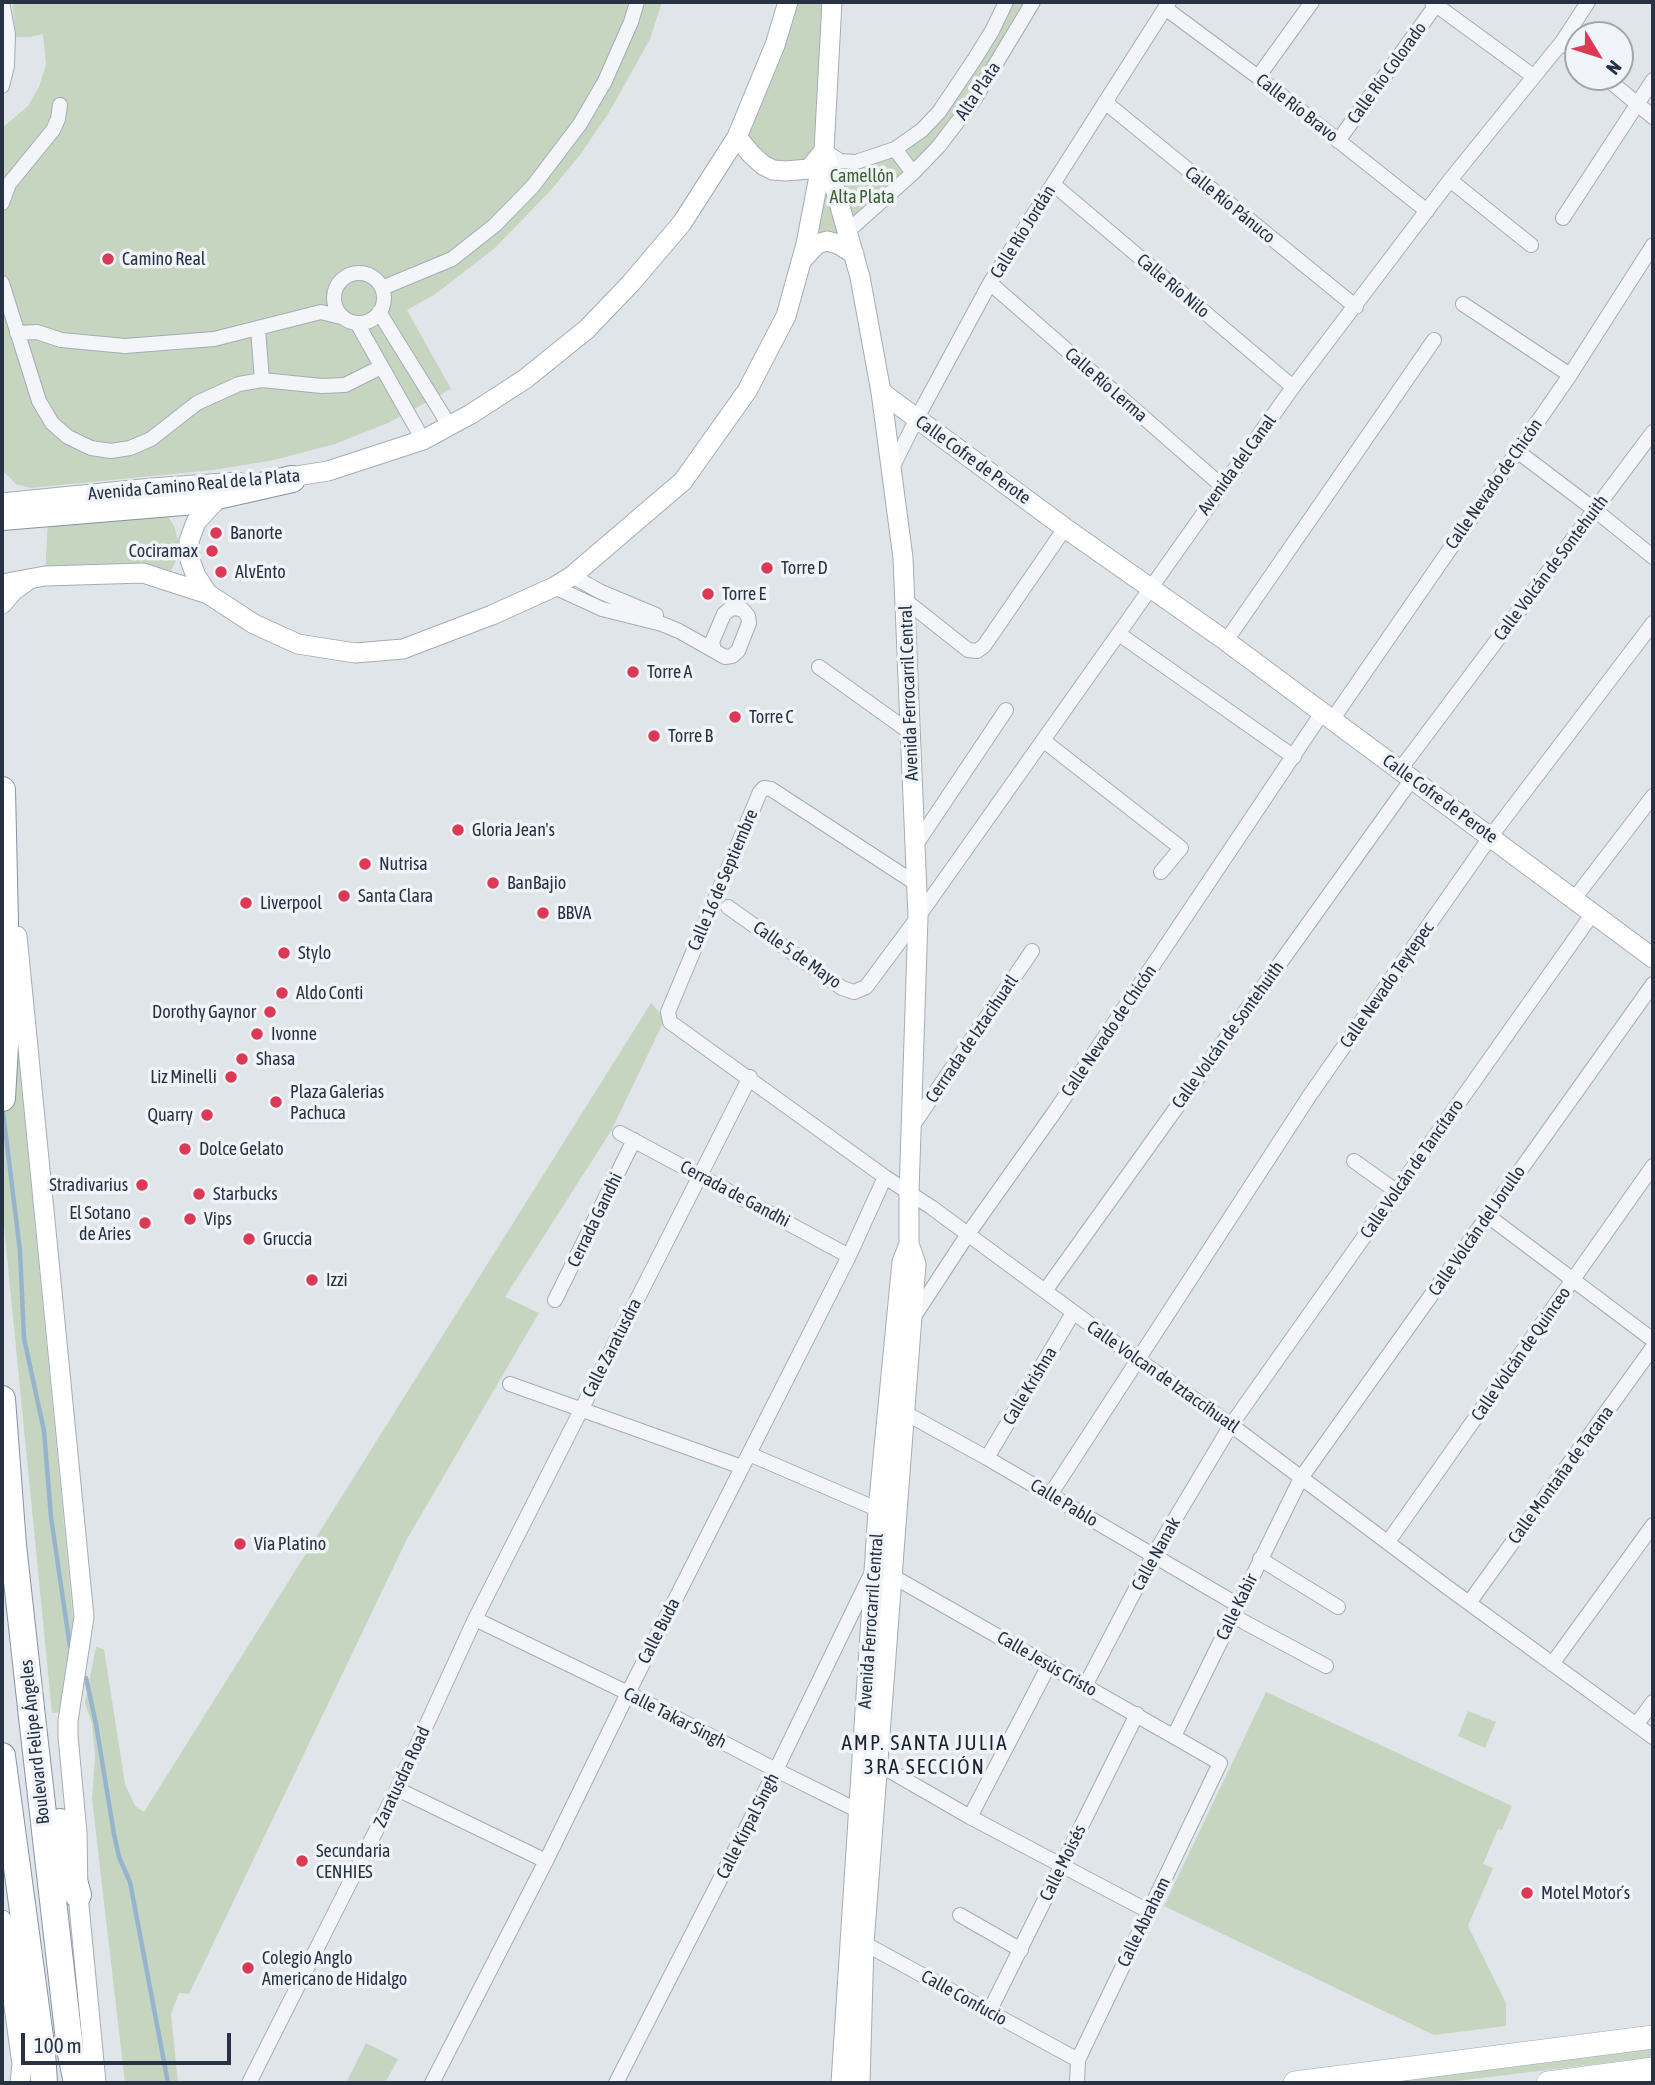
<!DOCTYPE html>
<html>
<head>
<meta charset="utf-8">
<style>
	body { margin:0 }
	#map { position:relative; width:1655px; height:2085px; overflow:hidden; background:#e0e5ea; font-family:"Asap Condensed",sans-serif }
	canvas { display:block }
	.frame { position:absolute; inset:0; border:4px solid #273244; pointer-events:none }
	.north { position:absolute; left:1564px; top:21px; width:70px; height:70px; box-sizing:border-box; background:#f0f3f8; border:2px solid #a0a6b0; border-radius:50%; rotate:128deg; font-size:19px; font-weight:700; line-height:28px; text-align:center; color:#273244 }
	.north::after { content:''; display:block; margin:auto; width:24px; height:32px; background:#dc3957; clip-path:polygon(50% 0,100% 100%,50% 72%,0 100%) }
	.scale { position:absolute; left:21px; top:2033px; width:210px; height:32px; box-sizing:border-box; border:4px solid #273244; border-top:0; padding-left:9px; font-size:21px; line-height:24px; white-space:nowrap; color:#273244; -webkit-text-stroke:5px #f0f3f8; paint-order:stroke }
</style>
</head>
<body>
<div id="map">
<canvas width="1655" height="2085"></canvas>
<div class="frame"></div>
<div class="north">N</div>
<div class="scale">100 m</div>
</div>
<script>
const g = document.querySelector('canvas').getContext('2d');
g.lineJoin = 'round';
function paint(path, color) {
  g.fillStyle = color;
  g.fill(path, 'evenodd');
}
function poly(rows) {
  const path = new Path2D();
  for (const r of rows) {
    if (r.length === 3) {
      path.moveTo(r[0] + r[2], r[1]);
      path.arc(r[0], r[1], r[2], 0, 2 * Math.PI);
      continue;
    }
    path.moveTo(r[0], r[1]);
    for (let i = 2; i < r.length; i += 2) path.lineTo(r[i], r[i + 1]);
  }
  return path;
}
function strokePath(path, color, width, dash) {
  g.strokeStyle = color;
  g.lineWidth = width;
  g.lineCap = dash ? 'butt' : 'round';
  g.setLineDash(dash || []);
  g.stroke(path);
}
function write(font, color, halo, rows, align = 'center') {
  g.font = font + ' "Asap Condensed",sans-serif';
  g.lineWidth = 7;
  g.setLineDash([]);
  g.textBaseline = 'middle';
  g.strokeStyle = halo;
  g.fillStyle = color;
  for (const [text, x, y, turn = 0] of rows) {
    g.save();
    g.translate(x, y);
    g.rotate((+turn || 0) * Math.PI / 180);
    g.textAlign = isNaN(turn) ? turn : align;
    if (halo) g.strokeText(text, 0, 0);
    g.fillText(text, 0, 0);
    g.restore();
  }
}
const green = poly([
	[12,2,662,2,650,39,629,77,608,114,580,155,551,190,495,248,434,295,407,310,451,389,388,423,335,444,274,460,214,470,30,488,16,484,2,470,2,128,28,106,39,87,46,64,43,34,30,37,16,37],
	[788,2,832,2,824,150,856,162,922,130,1006,2,1033,2,974,100,838,244,801,261,824,151,786,171,737,137],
	[155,506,169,518,175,528,178,541,178,556,172,569,164,577,45,576,48,518],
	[651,1003,664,1017,664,1021,611,1131,505,1297,539,1313,407,1539,189,1994,179,1993,171,2014,178,2083,125,2083,92,1799,95,1757,92,1723,85,1703,96,1647,104,1649,125,1784,135,1806,144,1812],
	[12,1029,16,1030,75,1639,62,1712,52,1713,2,1206,2,1131],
	[1266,1692,1512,1806,1502,1830,1498,1829,1483,1864,1493,1868,1468,1926,1506,2003,1506,2026,1434,2035,1164,1906],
	[1468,1711,1496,1722,1485,1748,1458,1736],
	[366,2043,398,2059,385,2083,346,2083],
	[1653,2047,1653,2057,1441,2083,1354,2083]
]);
const stream = poly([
	[3,1112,20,1251,24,1338,44,1431,51,1517,70,1647],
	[86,1678,96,1724,114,1834,119,1857,130,1882,168,2083]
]);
const street = poly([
	[2,2,8,34,7,66,2,86],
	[1432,2,1533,76],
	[1165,8,1258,77,1427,211],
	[1562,42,1578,55],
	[1258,77,1312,2],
	[1605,77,1653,117],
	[1105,102,1356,307],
	[1338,141,1436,5],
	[895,149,913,173],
	[824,150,840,161,856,162,895,149,922,130,939,112,974,60,992,31,1006,2],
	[1450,180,1531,245],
	[1053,184,1293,387],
	[2,203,9,184,53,130,58,119,60,105],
	[1563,218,1653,80],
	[848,231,913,173,939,146,974,100,1033,2],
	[359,298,25],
	[2,283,39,401,52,423,68,437,91,448,111,451,130,448,151,439,197,403,239,384,262,380,322,386,345,385,381,367],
	[990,283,1222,486],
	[382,288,452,259,495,225,533,186,580,124,605,81,631,22,637,2],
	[1463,304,1570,375],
	[379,312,449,425],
	[357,323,423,440],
	[258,329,262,380],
	[17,333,37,332,61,340,125,346,214,339,321,312,341,317],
	[1517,451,1595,510,1653,557],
	[891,470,917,418,990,283,1169,2],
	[572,576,601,592,656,615],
	[554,587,602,609,662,624,679,631,725,657,732,656,738,651,749,623,748,616,743,610,736,608,730,609,724,614,712,642,714,650],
	[906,601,968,650,977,651,984,646,1065,528],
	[1119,634,1294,757],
	[1226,641,1434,340],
	[819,667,911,733],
	[1332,720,1570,375,1653,245],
	[1044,741,1181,848,1161,872],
	[1399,771,1653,432],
	[915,846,1006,710],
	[915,883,771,789,764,788,760,792,668,1012,670,1022,885,1177,931,1207,1137,1359,1231,1425,1447,1587,1653,1737],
	[1574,899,1653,796],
	[728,907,842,988,854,992,866,987,918,917,1293,387,1450,180,1562,42,1588,2],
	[911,1128,1032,951],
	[620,1133,849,1256],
	[1354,1161,1396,1191],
	[1488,1216,1653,1340],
	[1045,1291,1412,779],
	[555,1300,634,1140],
	[913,1318,968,1234,1056,1110,1322,713],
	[510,1384,742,1467],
	[900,1410,987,1458,1238,1605],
	[749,1454,884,1512],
	[987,1458,1073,1313],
	[1050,1495,1310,1095,1491,836,1653,623],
	[1388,1542,1653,1166],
	[1260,1559,1338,1607],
	[887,1573,1220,1763,1078,2060,1077,2083],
	[1469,1603,1653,1347],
	[1233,1616,1326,1666],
	[475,1619,628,1693,776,1770,865,1814],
	[1552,1664,1653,1525],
	[1085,1686,1153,1556,1231,1425,1593,913],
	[1636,1725,1653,1702],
	[1174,1736,1301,1478,1653,984],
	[871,1760,970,1817,1150,1912],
	[397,1789,546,1861],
	[970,1817,1049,1665],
	[960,1915,1021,1950],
	[858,1940,1078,2060],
	[989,2012,1137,1714],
	[249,2083,397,1789,475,1619,750,1077],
	[432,2083,546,1861,628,1693,849,1256,885,1177],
	[616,2083,776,1770,871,1574]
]);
const secondary = poly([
	[737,137,751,154,763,165,773,170,786,171,809,169,823,152],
	[824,150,860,277,881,392,903,558,918,917,909,1193,909,1244,916,1264,864,1943,860,2083],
	[802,260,817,244,827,241,838,244,854,254],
	[881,392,1065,528,1226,641,1653,958],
	[278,479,328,471,423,440,471,414,525,379,587,329,631,283,682,223,737,137,775,45,788,2],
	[2,503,152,488,238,482],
	[2,584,45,576,143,573,208,594,254,624,298,644,355,653,403,649,492,615,554,587,572,576,683,481,747,391,786,316,806,244,824,150,832,2],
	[208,594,196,576,190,560,189,541,196,522,219,497],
	[2,604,13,591,27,581],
	[17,936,84,1617,68,1721,68,1736,77,1833,78,1895,96,2083],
	[2,1920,22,2064,20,2083],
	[841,2083,878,1510,902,1262,909,1244]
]);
const primary = poly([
	[1295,2083,1653,2037],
	[1548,2083,1653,2069]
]);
const highway = poly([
	[2,517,195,501,292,479],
	[2,1098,7,1012,2,790],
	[2,1399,13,1545,32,1717,70,2049,77,2083],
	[2,1756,42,2052,44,2083],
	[60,1822,63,1841,78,1895]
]);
const markers = [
	[108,259,7,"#dc3957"],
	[216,533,7,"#dc3957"],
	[212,551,7,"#dc3957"],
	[767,568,7,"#dc3957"],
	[221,572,7,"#dc3957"],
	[708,594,7,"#dc3957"],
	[633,672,7,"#dc3957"],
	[735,717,7,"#dc3957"],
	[654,736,7,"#dc3957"],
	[458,830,7,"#dc3957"],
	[365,864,7,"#dc3957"],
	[493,883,7,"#dc3957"],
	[344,896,7,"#dc3957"],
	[246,903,7,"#dc3957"],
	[543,913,7,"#dc3957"],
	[284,953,7,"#dc3957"],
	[282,993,7,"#dc3957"],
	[270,1012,7,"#dc3957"],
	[257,1034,7,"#dc3957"],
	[242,1059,7,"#dc3957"],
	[231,1077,7,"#dc3957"],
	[276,1102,7,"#dc3957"],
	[207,1115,7,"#dc3957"],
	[185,1149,7,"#dc3957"],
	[142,1185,7,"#dc3957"],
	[199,1194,7,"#dc3957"],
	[190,1219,7,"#dc3957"],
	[145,1223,7,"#dc3957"],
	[249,1239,7,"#dc3957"],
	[312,1280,7,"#dc3957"],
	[240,1544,7,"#dc3957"],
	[302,1861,7,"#dc3957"],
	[1527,1893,7,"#dc3957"],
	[248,1968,7,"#dc3957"]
];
const streetNames = [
	["Calle Río Colorado",1387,73,-54],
	["Alta Plata",978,91,-56],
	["Calle Río Bravo",1297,108,38],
	["Calle Río Pánuco",1230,205,39],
	["Calle Río Jordán",1023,232,-58],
	["Calle Río Nilo",1173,286,40],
	["Calle Río Lerma",1106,385,41],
	["Calle Cofre de Perote",973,460,36],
	["Avenida del Canal",1237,465,-54],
	["Calle Nevado de Chicón",1494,484,-55],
	["Avenida Camino Real de la Plata",194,485,-5],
	["Calle Volcán de Sontehuith",1551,568,-53],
	["Avenida Ferrocarril Central",909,693,-92],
	["Calle Cofre de Perote",1440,799,36],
	["Calle 16 de Septiembre",723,880,-67],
	["Calle 5 de Mayo",797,955,35],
	["Calle Nevado Teytepec",1387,985,-55],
	["Calle Nevado de Chicón",1109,1031,-56],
	["Calle Volcán de Sontehuith",1228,1035,-54],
	["Cerrrada de Iztacihuatl",972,1039,-56],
	["Calle Volcán de Tancítaro",1412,1169,-55],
	["Cerrada de Gandhi",735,1194,28],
	["Cerrada Gandhi",595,1220,-64],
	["Calle Volcán del Jorullo",1477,1231,-55],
	["Calle Zaratusdra",612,1348,-63],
	["Calle Volcán de Quinceo",1521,1354,-55],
	["Calle Volcan de Iztaccíhuatl",1163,1377,35],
	["Calle Krishna",1030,1386,-59],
	["Calle Montaña de Tacana",1561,1475,-54],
	["Calle Pablo",1064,1503,31],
	["Calle Nanak",1156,1554,-61],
	["Calle Kabir",1237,1607,-64],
	["Avenida Ferrocarril Central",871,1621,-86],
	["Calle Buda",659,1631,-63],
	["Calle Jesús Cristo",1047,1664,30],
	["Calle Takar Singh",675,1718,27],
	["Boulevard Felipe Ángeles",35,1742,-96],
	["Zaratusdra Road",402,1777,-65],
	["Calle Kirpal Singh",748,1826,-63],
	["Calle Moisés",1063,1863,-64],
	["Calle Abraham",1144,1922,-64],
	["Calle Confucio",964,1998,29]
];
const parkNames = [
	["Camellón",862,176],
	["Alta Plata",862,197]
];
const poiNames = [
	["Camino Real",122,259],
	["Banorte",230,533],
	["Cociramax",198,551,"right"],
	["Torre D",781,568],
	["AlvEnto",235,572],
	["Torre E",722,594],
	["Torre A",647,672],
	["Torre C",749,717],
	["Torre B",668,736],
	["Gloria Jean's",472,830],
	["Nutrisa",379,864],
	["BanBajio",507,883],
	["Santa Clara",358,896],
	["Liverpool",260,903],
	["BBVA",557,913],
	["Stylo",298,953],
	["Aldo Conti",296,993],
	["Dorothy Gaynor",256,1012,"right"],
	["Ivonne",271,1034],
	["Shasa",256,1059],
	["Liz Minelli",217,1077,"right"],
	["Plaza Galerias",290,1092],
	["Pachuca",290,1113],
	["Quarry",193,1115,"right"],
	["Dolce Gelato",199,1149],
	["Stradivarius",128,1185,"right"],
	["Starbucks",213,1194],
	["El Sotano",131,1213,"right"],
	["de Aries",131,1234,"right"],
	["Vips",204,1219],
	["Gruccia",263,1239],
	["Izzi",326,1280],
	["Vía Platino",254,1544],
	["Secundaria",316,1851],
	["CENHIES",316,1872],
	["Motel Motor´s",1541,1893],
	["Colegio Anglo",262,1958],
	["Americano de Hidalgo",262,1979]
];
const quarterNames = [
	["AMP. SANTA JULIA",925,1743],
	["3RA SECCIÓN",925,1767]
];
paint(green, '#c6d5c0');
strokePath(stream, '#97b4ce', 4.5);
strokePath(street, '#a5acb5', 16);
strokePath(secondary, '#a5acb5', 21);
strokePath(primary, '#9ea9b7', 24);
strokePath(highway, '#8692a3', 28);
strokePath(street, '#f3f5f8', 14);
strokePath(secondary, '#fff', 19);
strokePath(primary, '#fff', 23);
strokePath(highway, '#fff', 26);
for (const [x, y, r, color] of markers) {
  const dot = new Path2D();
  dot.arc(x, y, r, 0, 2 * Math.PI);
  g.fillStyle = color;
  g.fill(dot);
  strokePath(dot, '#f0f3f8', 2.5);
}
write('18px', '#273244', '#f0f3f8', streetNames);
write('18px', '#3d6133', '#f0f3f8', parkNames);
write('18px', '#273244', '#f0f3f8', poiNames, 'left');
g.letterSpacing = '2px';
write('21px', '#192334', '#f0f3f8', quarterNames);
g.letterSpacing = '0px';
</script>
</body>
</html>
